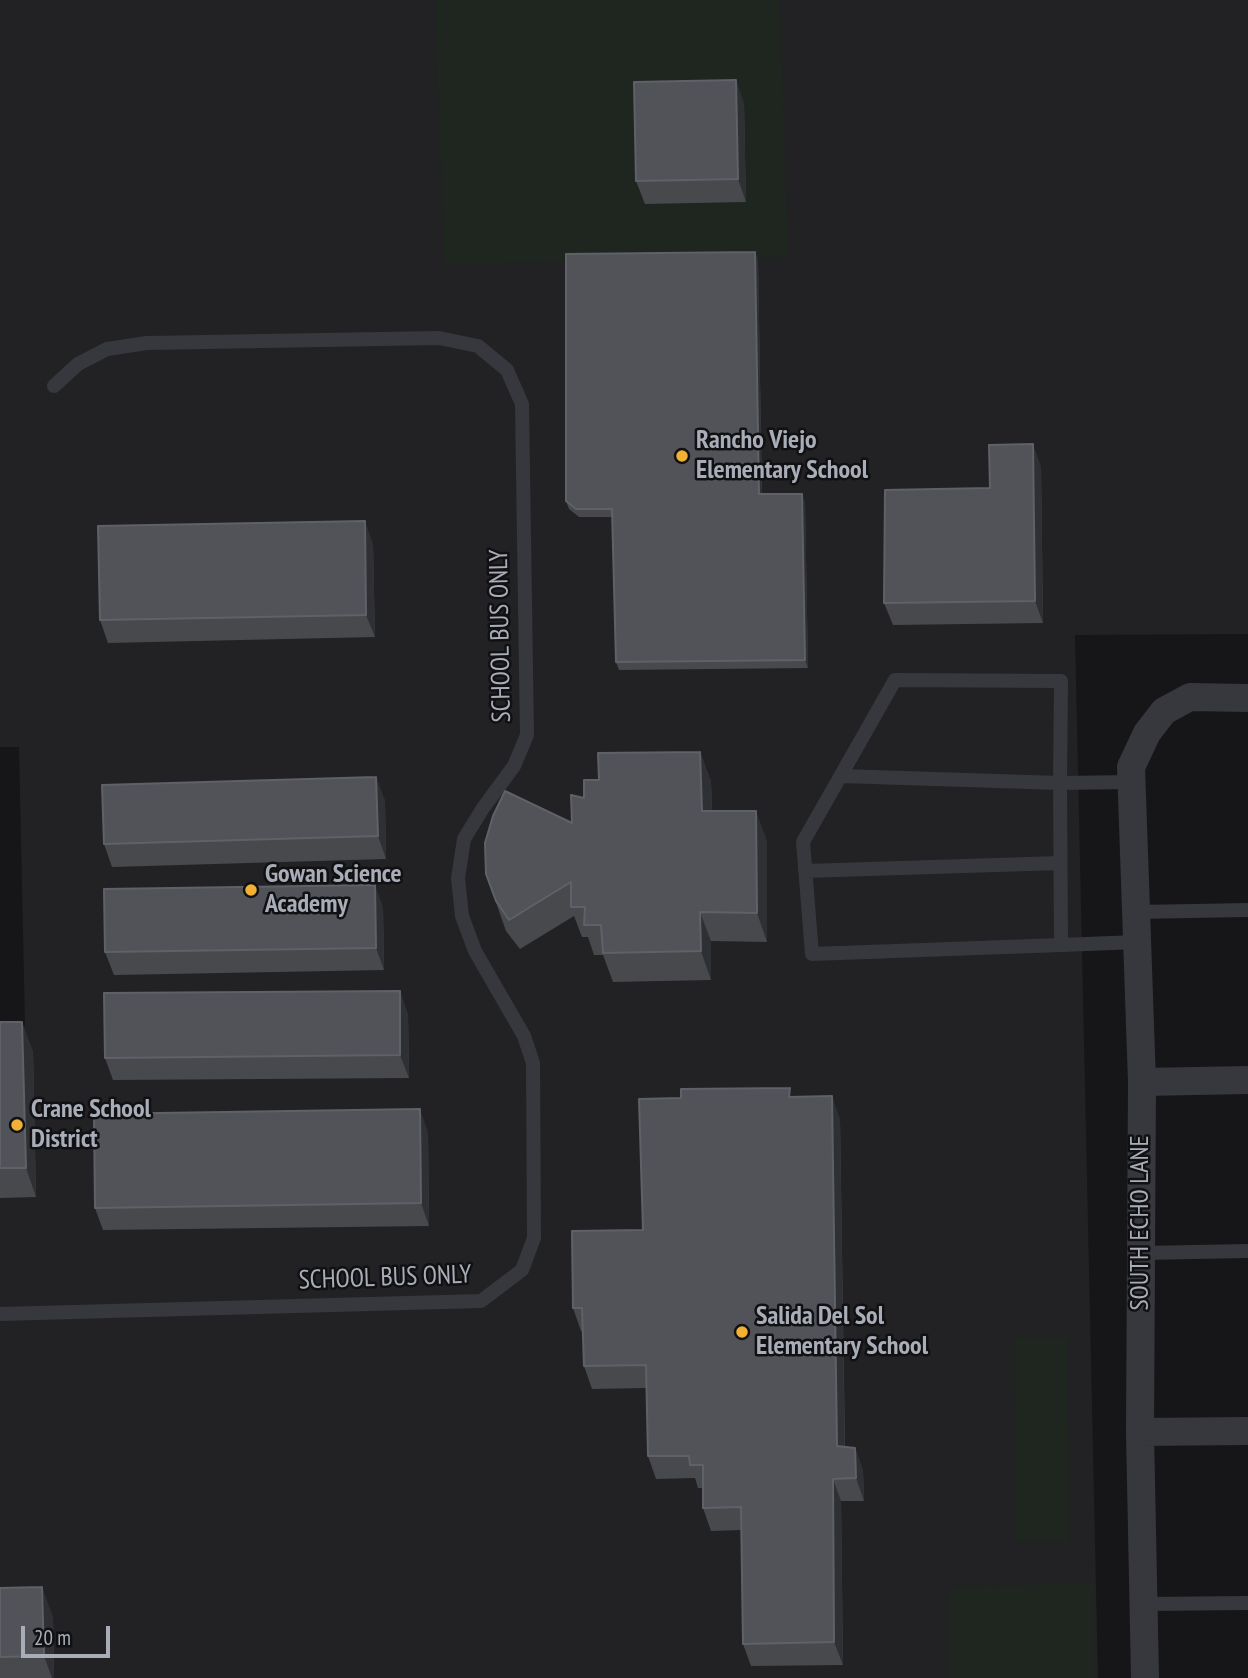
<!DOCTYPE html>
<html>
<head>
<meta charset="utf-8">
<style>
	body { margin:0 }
	#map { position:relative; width:1248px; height:1678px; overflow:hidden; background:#161618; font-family:"PT Sans Narrow",sans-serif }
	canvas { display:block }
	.scale { position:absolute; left:21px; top:1626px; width:89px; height:32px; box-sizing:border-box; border:4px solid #a8adb8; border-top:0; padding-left:9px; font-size:21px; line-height:24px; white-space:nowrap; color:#a8adb8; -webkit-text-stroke:5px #111113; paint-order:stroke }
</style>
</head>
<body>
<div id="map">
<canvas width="1248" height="1678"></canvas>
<div class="scale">20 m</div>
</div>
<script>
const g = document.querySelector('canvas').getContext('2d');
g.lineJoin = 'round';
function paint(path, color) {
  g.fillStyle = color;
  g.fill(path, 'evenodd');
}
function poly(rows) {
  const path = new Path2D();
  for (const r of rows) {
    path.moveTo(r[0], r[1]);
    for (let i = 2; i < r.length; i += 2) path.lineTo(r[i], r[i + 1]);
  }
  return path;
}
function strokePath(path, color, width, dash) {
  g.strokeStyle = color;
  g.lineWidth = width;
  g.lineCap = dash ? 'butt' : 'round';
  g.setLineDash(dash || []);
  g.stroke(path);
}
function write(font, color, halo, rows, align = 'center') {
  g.font = font + ' "PT Sans Narrow",sans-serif';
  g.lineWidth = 5;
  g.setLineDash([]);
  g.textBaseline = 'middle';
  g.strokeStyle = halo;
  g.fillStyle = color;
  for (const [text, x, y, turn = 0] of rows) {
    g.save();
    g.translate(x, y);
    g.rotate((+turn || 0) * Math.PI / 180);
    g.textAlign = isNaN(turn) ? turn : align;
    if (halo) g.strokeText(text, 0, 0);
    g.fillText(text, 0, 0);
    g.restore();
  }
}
const built = poly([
	[0,0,1248,0,1248,634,1075,635,1098,1678,0,1678,0,1027,25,1025,19,747,0,747]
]);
const green = poly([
	[435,0,780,0,788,258,444,264],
	[1067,1337,1070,1541,1016,1541,1014,1338],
	[1094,1583,1094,1678,949,1678,949,1587]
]);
const lane = poly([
	[841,776,1060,783,1061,681,895,680,803,842,812,954,1061,945],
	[1132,782,1060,783,1061,945,1137,942],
	[805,871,1060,863],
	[1136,912,1248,910],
	[1141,1253,1248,1251],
	[0,1314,481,1301,522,1270,534,1238,533,1063,524,1036,475,951,462,916,458,878,464,839,483,808,514,766,527,735,522,404,507,370,478,346,439,338,147,343,107,349,78,364,54,386],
	[1145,1604,1248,1603]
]);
const street = poly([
	[1142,1082,1248,1080],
	[1140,1432,1248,1431],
	[1145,1678,1140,1432,1142,1082,1131,767,1147,733,1164,711,1190,697,1248,698]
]);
const wall = poly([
	[744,103,746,202,645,204,636,181],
	[758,259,762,494,805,502,808,668,619,670,616,662,612,517,579,517,569,509,566,501],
	[1041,466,1043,623,893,625,884,603,990,488],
	[373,544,375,637,108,643,100,620],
	[700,752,711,782,712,811,767,841,767,942,711,941,711,980,613,982,603,955,594,955,588,937,582,937,574,916,520,949,506,931,486,874,572,823,584,798,599,780],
	[385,800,386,859,112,867,104,844],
	[383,907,384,970,114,975,105,952],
	[408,1014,409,1078,113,1080,105,1058],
	[0,1022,33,1051,36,1197,0,1198],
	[793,1097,840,1119,845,1447,855,1448,863,1471,864,1501,841,1501,843,1665,751,1666,743,1644,741,1530,711,1531,703,1508,703,1488,698,1488,695,1478,656,1479,648,1456,646,1388,592,1389,584,1366,583,1331,581,1331,573,1308,643,1230],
	[428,1132,429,1226,103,1230,95,1208],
	[0,1588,53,1617,54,1678,0,1678]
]);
const shadedWall = poly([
	[736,80,744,103,746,202,738,179],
	[755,252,758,259,762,502,759,494],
	[1033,444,1041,466,1043,623,1035,601],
	[802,494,805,502,808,668,805,660],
	[365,521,373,544,375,637,366,615],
	[700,752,711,782,713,841,702,811],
	[376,777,385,800,386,859,378,836],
	[756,811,767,841,767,942,757,913],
	[375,885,383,907,384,970,376,948],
	[700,912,711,941,711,980,701,951],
	[400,991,408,1014,409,1078,400,1055],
	[22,1022,33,1051,36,1197,26,1168],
	[832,1096,840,1119,845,1469,837,1446],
	[420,1109,428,1132,429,1226,421,1203],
	[855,1448,863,1471,864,1501,856,1478],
	[833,1479,841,1501,843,1665,834,1642],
	[42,1587,53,1617,54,1678,52,1678,44,1656]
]);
const building = poly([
	[736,80,738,179,636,181,634,82,736,80],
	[755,252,759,494,802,494,805,660,616,662,612,509,576,509,566,501,566,254,755,252],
	[1033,444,1035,601,884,603,885,490,990,488,989,445,1033,444],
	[365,521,366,615,100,620,98,526,365,521],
	[700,752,702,811,756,811,757,913,700,912,701,951,603,953,601,925,584,925,585,907,571,907,571,882,509,920,496,901,486,874,485,843,493,816,505,791,572,823,571,795,584,798,584,780,599,780,598,753,700,752],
	[376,777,378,836,104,844,102,785,376,777],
	[375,885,376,948,105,952,104,889,375,885],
	[400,991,400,1055,105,1058,104,993,400,991],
	[0,1022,22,1022,26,1168,0,1168,0,1022],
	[790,1088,789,1097,832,1096,837,1446,855,1448,856,1478,833,1479,834,1642,743,1644,741,1507,703,1508,703,1465,690,1465,689,1456,648,1456,646,1365,584,1366,582,1308,573,1308,572,1231,643,1230,639,1099,681,1098,681,1089,790,1088],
	[420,1109,421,1203,95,1208,94,1114,420,1109],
	[42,1587,44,1656,0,1657,0,1588,42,1587]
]);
const markers = [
	[682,456,7,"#f2b134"],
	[251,890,7,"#f2b134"],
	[17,1125,7,"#f2b134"],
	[742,1332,7,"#f2b134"]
];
const poiNames = [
	["Rancho Viejo",696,441],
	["Elementary School",696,471],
	["Gowan Science",265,875],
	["Academy",265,905],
	["Crane School",31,1110],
	["District",31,1140],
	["Salida Del Sol",756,1317],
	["Elementary School",756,1347]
];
const streetNames = [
	["SCHOOL BUS ONLY",501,636,-91],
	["SOUTH ECHO LANE",1141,1223,-90],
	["SCHOOL BUS ONLY",385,1278,-2]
];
paint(built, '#222225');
paint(green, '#1e261f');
strokePath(lane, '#37383d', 14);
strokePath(street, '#37383d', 28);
paint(wall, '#47494d');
paint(shadedWall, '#2f3033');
paint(building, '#525359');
strokePath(building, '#5f6168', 2);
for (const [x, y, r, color] of markers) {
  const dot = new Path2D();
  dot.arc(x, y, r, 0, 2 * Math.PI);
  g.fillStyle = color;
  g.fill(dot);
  strokePath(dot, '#111113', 2.5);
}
write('bold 26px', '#a8adb8', '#111113', poiNames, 'left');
write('26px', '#a8adb8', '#111113', streetNames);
</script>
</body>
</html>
